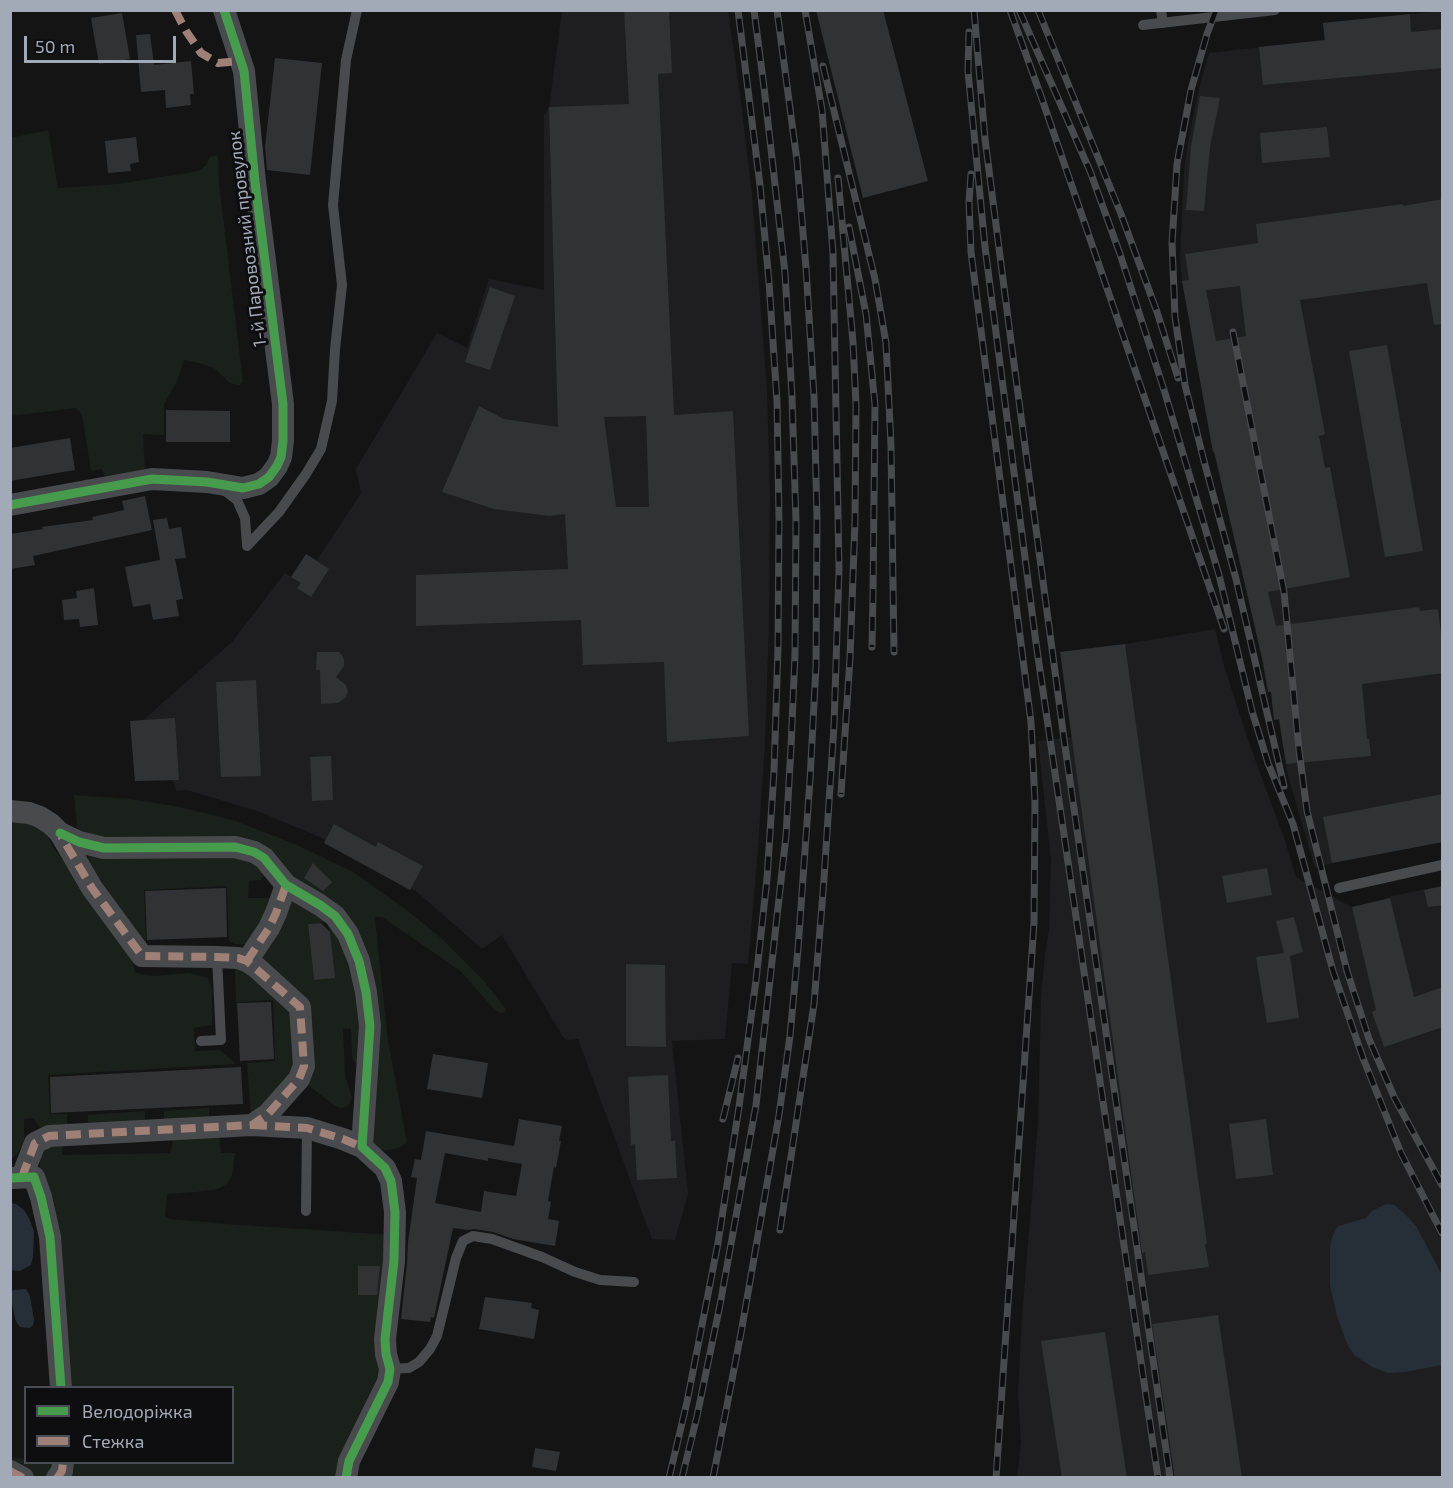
<!DOCTYPE html>
<html>
<head>
<meta charset="utf-8">
<style>
	body { margin:0 }
	#map { position:relative; width:1453px; height:1488px; overflow:hidden; background:#141414; font-family:"Exo 2",sans-serif }
	canvas { display:block }
	.frame { position:absolute; inset:0; border:12px solid #a3aab7; pointer-events:none }
	.legend { position:absolute; left:24px; top:1386px; width:210px; height:78px; box-sizing:border-box; background:#0e0e10; border:2px solid #4a4c53; margin:0; padding:8px 10px; list-style:none; font-size:18px; color:#a3aab7 }
	.legend li { display:flex; align-items:center; gap:12px; height:30px }
	.legend b { width:30px; border:2px solid #4a4c53 }
	.scale { position:absolute; left:24px; top:36px; width:152px; height:27px; box-sizing:border-box; border:3px solid #a3aab7; border-top:0; padding-left:8px; font-size:18px; line-height:21px; white-space:nowrap; color:#a3aab7; -webkit-text-stroke:4px #0e0e10; paint-order:stroke }
</style>
</head>
<body>
<div id="map">
<canvas width="1453" height="1488"></canvas>
<div class="frame"></div>
<ul class="legend">
<li><b style="height:8px;background:#469c4c"></b>Велодоріжка</li>
<li><b style="height:8px;background:#9e8076"></b>Стежка</li>
</ul>
<div class="scale">50 m</div>
</div>
<script>
const g = document.querySelector('canvas').getContext('2d');
g.lineJoin = 'round';
function paint(path, color) {
  g.fillStyle = color;
  g.fill(path, 'evenodd');
}
function poly(rows) {
  const path = new Path2D();
  for (const r of rows) {
    path.moveTo(r[0], r[1]);
    for (let i = 2; i < r.length; i += 2) path.lineTo(r[i], r[i + 1]);
  }
  return path;
}
function strokePath(path, color, width, dash) {
  g.strokeStyle = color;
  g.lineWidth = width;
  g.lineCap = dash ? 'butt' : 'round';
  g.setLineDash(dash || []);
  g.stroke(path);
}
function write(font, color, halo, rows, align = 'center') {
  g.font = font + ' "Exo 2",sans-serif';
  g.lineWidth = 6;
  g.setLineDash([]);
  g.textBaseline = 'middle';
  g.strokeStyle = halo;
  g.fillStyle = color;
  for (const [text, x, y, turn = 0] of rows) {
    g.save();
    g.translate(x, y);
    g.rotate((+turn || 0) * Math.PI / 180);
    g.textAlign = isNaN(turn) ? turn : align;
    if (halo) g.strokeText(text, 0, 0);
    g.fillText(text, 0, 0);
    g.restore();
  }
}
const built = poly([
	[562,11,728,11,740,94,752,195,767,390,770,494,769,624,765,742,757,862,748,964,732,963,725,1039,672,1041,688,1194,675,1240,652,1239,578,1039,567,1040,562,1035,502,935,482,949,416,891,320,837,257,811,187,790,176,791,173,780,135,781,130,721,143,720,232,642,285,573,291,577,306,554,317,560,361,493,356,469,437,333,467,348,489,279,544,290,544,115,549,107],
	[1442,11,1442,842,1332,863,1315,868,1287,772,1279,720,1274,720,1271,692,1268,692,1262,658,1214,452,1213,452,1182,281,1180,259,1184,171,1187,148,1198,92,1209,53,1324,40,1323,23],
	[1215,629,1224,666,1249,743,1284,838,1296,877,1352,907,1390,898,1391,896,1442,886,1442,1477,1017,1478,1021,1442,1018,1393,1022,1317,1038,1123,1041,998,1045,954,1049,930,1051,860,1038,741,1072,737,1060,652,1125,644]
]);
const green = poly([
	[48,130,58,188,117,184,199,171,206,165,210,157,218,155,219,184,243,382,239,385,230,383,214,368,199,363,184,360,177,381,164,405,164,435,143,434,145,472,105,476,102,469,91,471,82,415,76,408,11,416,10,138],
	[74,795,129,799,175,806,233,820,295,844,353,872,404,908,441,938,484,981,506,1009,505,1012,500,1013,495,1010,461,972,449,963,382,917,376,917,375,919,388,1041,407,1142,402,1146,395,1149,380,1151,371,1141,366,967,292,877,274,860,106,837,84,833,77,828],
	[11,823,31,823,43,829,54,848,123,940,131,955,135,973,154,976,189,973,208,978,212,989,212,1025,194,1028,195,1051,220,1050,236,1064,48,1075,50,1114,67,1114,67,1129,43,1129,39,1127,34,1118,24,1119,24,1140,21,1148,16,1155,11,1159],
	[89,856,249,858,267,876,261,877,261,880,249,881,248,898,272,898,272,910,247,944,234,944,229,940,227,886,144,890,146,943,85,860],
	[296,899,313,908,330,920,341,934,349,954,357,984,365,1017,367,1035,366,1052,364,1059,360,1062,356,1063,353,1060,352,1054,351,1029,343,1029,345,1075,352,1098,348,1106,341,1108,335,1106,313,1089,306,1083,305,1080,310,1064,310,1058,308,1003,306,998,274,971,263,959,261,954,262,948,275,928,291,900],
	[328,922,334,977,314,980,308,924],
	[235,967,246,968,294,1008,296,1072,251,1115,247,1063,275,1061,273,1000,236,1002],
	[209,1108,209,1118,164,1120,164,1111],
	[145,1111,145,1121,88,1124,88,1115],
	[219,1134,221,1153,235,1153,232,1175,228,1183,218,1189,196,1192,167,1194,165,1217,171,1219,226,1224,392,1235,377,1384,344,1477,11,1477,10,1457,25,1459,26,1462,43,1463,73,1468,73,1462,232,1462,232,1388,69,1387,40,1169,40,1154,46,1145,62,1141,62,1155,170,1153,174,1137]
]);
const water = poly([
	[11,1203,16,1204,24,1210,29,1218,34,1231,33,1257,31,1265,20,1271,11,1270],
	[1386,1204,1394,1205,1404,1213,1416,1226,1442,1275,1442,1365,1405,1372,1388,1373,1374,1368,1354,1355,1347,1344,1337,1316,1330,1285,1330,1246,1333,1235,1338,1226,1366,1218,1372,1211],
	[26,1289,30,1296,34,1320,33,1325,30,1328,20,1327,16,1322,11,1299,11,1293,13,1290]
]);
const building = poly([
	[624,10,669,10,672,73,658,74,674,415,733,411,749,736,667,742,664,662,583,665,581,620,416,626,416,575,568,569,565,514,549,516,494,509,442,492,479,406,504,419,558,427,549,107,629,104],
	[646,416,649,507,616,507,604,417],
	[816,10,883,10,928,181,863,198],
	[122,13,130,59,99,64,91,18],
	[1410,14,1411,32,1443,29,1443,68,1263,85,1259,47,1325,40,1323,23],
	[150,34,154,65,191,61,194,94,190,94,191,105,166,108,165,90,141,92,136,35],
	[275,58,322,63,310,175,267,170,265,147],
	[1200,96,1220,98,1210,147,1204,211,1186,210,1191,147],
	[1327,127,1330,157,1262,163,1260,133],
	[136,137,139,162,130,164,131,171,108,173,105,141],
	[1443,199,1443,324,1434,325,1427,283,1300,300,1325,434,1319,436,1325,468,1330,467,1350,577,1268,592,1276,626,1419,607,1420,611,1438,609,1443,651,1443,673,1362,684,1367,739,1369,739,1371,756,1286,764,1279,719,1274,720,1271,692,1268,692,1262,658,1214,451,1213,452,1182,281,1189,280,1185,254,1258,243,1256,224,1403,204,1403,206],
	[1240,286,1246,336,1216,341,1206,290],
	[490,287,515,296,490,370,465,362],
	[1387,345,1423,551,1385,557,1349,351],
	[166,410,230,411,230,442,166,442],
	[70,438,75,470,10,481,10,448],
	[145,496,152,530,33,556,35,565,10,569,10,534,43,529,42,527,93,520,92,517,124,510,122,501],
	[167,518,169,529,181,527,186,558,175,559,183,599,176,600,179,616,153,620,150,604,133,607,125,567,160,560,153,520],
	[306,554,329,569,311,597,297,588,301,583,291,577],
	[94,588,98,625,80,627,79,619,64,620,62,600,77,598,76,591],
	[1125,644,1207,1244,1205,1244,1209,1267,1148,1275,1145,1252,1142,1253,1060,652],
	[317,652,339,652,342,655,344,660,344,666,336,677,346,685,348,692,345,698,338,703,321,704,320,670,316,670],
	[256,680,261,776,221,777,216,682],
	[175,718,179,780,135,781,130,721],
	[331,756,333,800,312,801,310,757],
	[1443,794,1443,842,1332,863,1323,817],
	[334,824,376,847,378,842,423,866,410,890,324,843],
	[313,863,332,882,323,891,304,878],
	[1267,868,1272,895,1227,903,1222,876],
	[1443,886,1443,905,1428,907,1424,890],
	[226,888,227,937,147,940,145,891],
	[1390,898,1414,997,1443,987,1443,1027,1384,1047,1372,1012,1376,1010,1352,907],
	[1294,917,1303,952,1290,956,1299,1018,1267,1023,1256,957,1284,953,1276,921],
	[321,923,330,932,335,978,314,980,308,924],
	[626,964,665,965,666,1047,626,1046],
	[271,1002,274,1059,240,1061,237,1003],
	[433,1054,488,1063,482,1098,427,1089],
	[241,1067,243,1104,51,1113,50,1077],
	[667,1075,668,1075,671,1141,675,1141,677,1178,637,1180,635,1144,631,1145,628,1077],
	[519,1119,562,1126,559,1141,561,1141,556,1168,554,1167,548,1201,551,1202,548,1219,559,1221,555,1246,513,1239,493,1232,474,1229,468,1230,453,1228,434,1318,431,1317,430,1322,401,1319,407,1263,408,1242,417,1178,411,1177,415,1159,421,1160,426,1131,514,1146],
	[445,1153,488,1161,488,1158,522,1164,516,1196,484,1191,481,1212,435,1203],
	[1266,1119,1273,1175,1236,1179,1229,1124],
	[358,1266,380,1266,377,1295,358,1295],
	[485,1297,532,1303,531,1308,539,1310,534,1339,479,1329],
	[1218,1315,1242,1478,1175,1478,1152,1324],
	[1105,1332,1127,1478,1062,1478,1041,1341],
	[535,1448,560,1452,556,1471,532,1467]
]);
const service = poly([
	[1161,10,1163,23],
	[1143,25,1275,10],
	[224,490,237,500,245,518,247,546],
	[247,546,279,512,306,474,321,449,332,401,335,349,342,285,333,205,346,60,357,10],
	[1339,888,1442,865],
	[201,1041,221,1040,217,957],
	[306,1211,307,1128],
	[390,1369,409,1368,419,1362,430,1349,437,1336,456,1258,463,1241,473,1236,492,1239,542,1257,575,1272,600,1280,634,1282]
]);
const minor = poly([
	[10,505,152,479,207,482,243,488,259,484,269,477,277,466,281,457,283,441,283,404,255,182,244,71,224,10],
	[10,811,29,813,40,817,51,824,60,833,92,888,142,956,217,957,238,958,247,961,256,967,300,1007,304,1066,299,1079,268,1114,252,1125,49,1136,35,1143,22,1177],
	[60,833,79,842,104,848,235,847,254,852,264,858,286,885,320,905,335,916,348,934,359,961,366,992,370,1026,362,1147,385,1168,391,1181,395,1212,394,1261,385,1339,386,1354,390,1369,388,1382,349,1461,346,1478],
	[247,961,269,928,276,913,286,885],
	[252,1125,307,1128,343,1139,362,1147],
	[12,1178,34,1177,41,1197,50,1237,61,1388],
	[10,1471,23,1478],
	[57,1478,62,1471,63,1462]
]);
const rail = poly([
	[974,10,985,139,1009,326,1064,739,1170,1478],
	[1010,10,1042,99,1224,629],
	[1019,10,1090,171,1120,254,1165,393,1219,575,1252,711,1268,763,1293,824,1333,971,1363,1058,1401,1153,1442,1233],
	[1038,10,1121,214,1157,312,1178,378],
	[1216,10,1207,34,1191,90,1177,164,1172,243,1175,317,1185,385,1204,461,1236,579,1284,786],
	[969,32,968,71,985,247,1036,643,1158,1478],
	[823,66,875,279,886,343,891,445,894,652],
	[971,174,969,202,971,252,1031,722,1035,802,1034,923,996,1478],
	[838,178,853,342,856,405,855,521,850,658,841,794],
	[849,227,866,314,875,405,873,594,872,647],
	[1233,332,1284,592,1299,750,1307,811,1347,971,1369,1039,1395,1099,1442,1185],
	[723,1119,738,1058],
	[780,1230,814,1004,824,879,834,726,839,569,833,253,822,110,805,10],
	[669,1478,687,1402,718,1243,739,1107,756,980,767,879,774,772,778,648,779,520,777,401,769,282,760,185,738,10],
	[682,1478,697,1416,720,1305,756,1105,786,836,791,747,795,654,796,521,792,397,785,273,764,87,754,10],
	[713,1478,741,1333,779,1115,790,1036,798,949,810,780,816,666,817,519,814,396,806,268,797,161,777,10]
]);
const quiet = poly([
	[175,10,186,31,201,53,218,63,241,61],
	[247,961,269,928,276,913,286,885],
	[252,1125,307,1128,343,1139,362,1147],
	[22,1177,35,1143,49,1136,252,1125,268,1114,299,1079,304,1066,300,1007,247,961,238,958,217,957,142,956,92,888,61,836],
	[10,1471,23,1478],
	[57,1478,62,1471,63,1462]
]);
const cycleway = poly([
	[10,505,152,479,207,482,243,488,259,484,269,477,277,466,281,457,283,441,283,404,255,182,244,71,224,10],
	[60,833,79,842,104,848,235,847,254,852,264,858,286,885,320,905,335,916,348,934,359,961,366,992,370,1026,362,1147,385,1168,391,1181,395,1212,394,1261,385,1339,386,1354,390,1369,388,1382,349,1461,346,1478],
	[10,1178,34,1177,41,1197,50,1237,61,1388]
]);
const streetNames = [
	["1-й Паровозний провулок",247,239,-97]
];
paint(built, '#1e1e20');
paint(green, '#1a211b');
paint(water, '#262f37');
paint(building, '#313234');
strokePath(service, '#484a4d', 10);
strokePath(minor, '#484a4d', 22);
strokePath(rail, '#484a4d', 7);
strokePath(rail, '#0e0e10', 4.5, [14]);
strokePath(quiet, '#9e8076', 8, [15, 8]);
strokePath(cycleway, '#469c4c', 9);
write('18px', '#a3aab7', '#0e0e10', streetNames);
</script>
</body>
</html>
